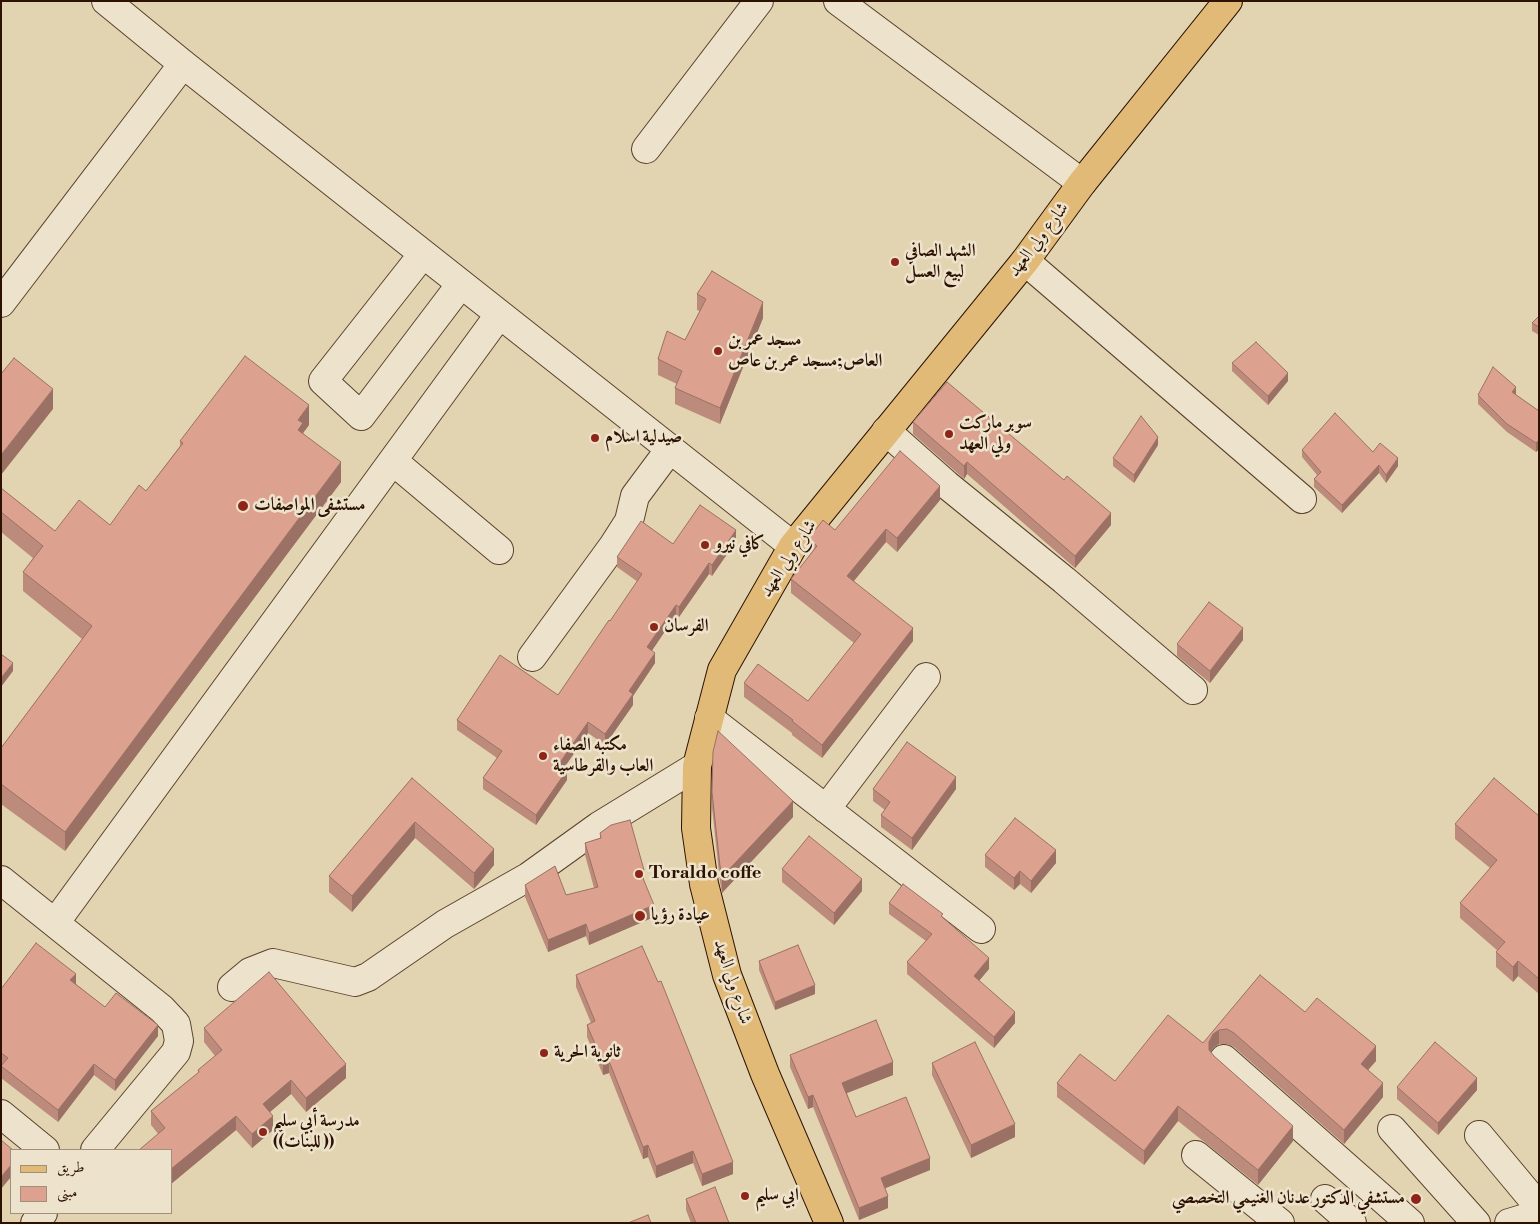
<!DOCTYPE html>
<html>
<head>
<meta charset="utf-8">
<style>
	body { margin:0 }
	#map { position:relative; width:1540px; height:1224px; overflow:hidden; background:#e3d4b1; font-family:"Libre Bodoni",Amiri,serif }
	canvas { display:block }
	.frame { position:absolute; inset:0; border:2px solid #2d1201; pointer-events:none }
	.legend { position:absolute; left:10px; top:1149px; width:162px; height:65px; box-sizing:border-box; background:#ede3cc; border:1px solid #a08f7b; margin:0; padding:6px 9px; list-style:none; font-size:15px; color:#2d1201 }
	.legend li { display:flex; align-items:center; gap:10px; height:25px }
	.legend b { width:25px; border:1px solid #a08f7b }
</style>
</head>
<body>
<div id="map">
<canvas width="1540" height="1224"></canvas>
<div class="frame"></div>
<ul class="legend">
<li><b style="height:6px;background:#e2ba78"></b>طريق</li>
<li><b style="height:14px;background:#dca28f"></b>مبنى</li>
</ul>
</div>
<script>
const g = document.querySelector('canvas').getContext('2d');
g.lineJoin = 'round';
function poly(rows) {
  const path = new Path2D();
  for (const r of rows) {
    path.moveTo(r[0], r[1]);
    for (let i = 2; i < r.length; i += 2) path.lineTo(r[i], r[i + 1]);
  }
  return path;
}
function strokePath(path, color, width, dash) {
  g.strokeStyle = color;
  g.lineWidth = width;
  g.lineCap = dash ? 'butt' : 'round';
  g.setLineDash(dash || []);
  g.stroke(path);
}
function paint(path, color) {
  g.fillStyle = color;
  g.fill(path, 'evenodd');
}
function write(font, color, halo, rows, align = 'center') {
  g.font = font + ' "Libre Bodoni",Amiri,serif';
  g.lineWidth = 5;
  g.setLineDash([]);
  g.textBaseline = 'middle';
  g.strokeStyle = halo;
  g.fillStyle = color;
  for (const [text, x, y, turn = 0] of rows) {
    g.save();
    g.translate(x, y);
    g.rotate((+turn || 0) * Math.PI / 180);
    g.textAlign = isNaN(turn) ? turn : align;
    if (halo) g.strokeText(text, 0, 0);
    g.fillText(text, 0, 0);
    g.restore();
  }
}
const minor = poly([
	[106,1,183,64,793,546],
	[838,1,1082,183],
	[646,149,759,1],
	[423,254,323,381,361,416,461,284],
	[1025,261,1302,499],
	[1,303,183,64],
	[886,431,947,485,1064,580,1193,690],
	[393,461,499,550],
	[532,657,613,546,629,521,635,496,670,449],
	[709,718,981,929],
	[826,809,926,677],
	[1,880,162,1009,176,1024,179,1041,176,1052,95,1150],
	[55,923,499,315],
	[232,987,250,972,273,963,355,982,368,977,445,924,528,877,599,826,697,766],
	[1224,1059,1410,1223],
	[1,1114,45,1150],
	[1392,1129,1476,1223],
	[1479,1135,1539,1207],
	[1196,1155,1280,1223],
	[1325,1199,1352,1223],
	[35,1223,43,1213],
	[1509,1223,1539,1214]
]);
const major = poly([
	[829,1223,765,1074,727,975,704,884,696,828,697,766,722,670,793,546,1025,261,1082,183,1228,1]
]);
const wall = poly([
	[697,294,763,318,720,424,675,404,675,388,677,384,658,375,658,359,685,340,700,311,697,310],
	[1539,316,1539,335,1532,331,1532,323],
	[1232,363,1288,381,1268,405,1232,371],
	[1478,395,1516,395,1539,411,1539,449,1536,452,1507,432,1478,404],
	[913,422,1064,480,1111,525,1075,568,967,474,964,479,913,434],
	[309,425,303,433,341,482,65,851,1,804,1,748,82,639,23,591,23,572,33,558,1,532,1,488,55,531,110,525,146,491,180,446,180,441],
	[1158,445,1134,483,1113,466,1113,458],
	[1302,450,1373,452,1398,466,1386,483,1379,473,1342,513,1314,487,1314,479,1317,475,1302,457],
	[940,500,897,552,886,542,854,581,913,641,822,758,792,735,792,733,744,697,744,683,808,701,854,643,791,593,791,579,811,554,808,552,808,539,835,530],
	[736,541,712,576,709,574,679,617,676,615,652,650,655,663,633,696,633,705,605,745,588,733,564,768,567,780,536,825,483,789,483,778,497,758,457,730,457,720,558,695,638,582,617,567,617,557,673,544],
	[1243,640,1210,683,1177,656,1177,644],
	[713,752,793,817,722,893,720,882,712,808],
	[412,778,494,865,474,889,415,838,352,912,329,892,329,876],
	[873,789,956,789,912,850,881,827,881,815,885,810,873,801],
	[1539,816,1539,994,1518,976,1513,982,1496,967,1496,952,1498,951,1460,918,1460,903,1490,868,1455,839,1455,824],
	[600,833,644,880,654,917,589,945,586,936,548,952,525,897,525,885,566,895,594,888,585,855,585,843,600,838],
	[985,855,1056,863,1031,893,1020,884,1014,890,985,867],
	[782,869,862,891,834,925,782,882],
	[889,903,943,918,989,969,979,980,1015,1023,994,1048,907,974,907,962,926,941,889,914],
	[759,961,815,994,775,1010,759,970],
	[576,975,733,1174,702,1186,693,1163,656,1178,648,1157,643,1159,609,1073,603,1075,587,1037,587,1025,591,1023,576,987],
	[1260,975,1305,1012,1376,1061,1368,1070,1383,1097,1344,1144,1234,1047,1227,1044,1219,1044,1213,1048,1211,1052,1214,1056,1293,1141,1258,1185,1178,1121,1144,1165,1057,1097,1057,1083,1115,1081,1203,1043],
	[76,984,105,1007,158,1036,115,1091,94,1075,58,1122,1,1078,1,1066,3,1065,1,1064,1,989],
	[204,1028,346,1078,306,1112,291,1094,270,1112,273,1130,252,1148,236,1130,171,1184,171,1150,151,1125,151,1111,198,1073,198,1070,215,1056,204,1042],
	[790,1055,893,1075,847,1093,856,1117,930,1170,885,1188,888,1208,859,1220,813,1107,808,1109,790,1067],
	[932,1063,1015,1137,971,1158,932,1075],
	[1397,1087,1477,1090,1438,1135,1397,1099],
	[686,1199,729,1223,691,1223,686,1210]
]);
const shadedWall = poly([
	[763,302,763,318,720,424,720,408],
	[1288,373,1288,381,1268,405,1268,396],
	[1516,387,1516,395,1512,392],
	[53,389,53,409,1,475,1,455],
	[309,405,309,425,303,433,298,450,298,420],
	[1158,437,1158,445,1134,483,1134,475],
	[1539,440,1539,449,1536,452,1536,443],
	[1398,458,1398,466,1386,483,1386,475],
	[341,462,341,482,65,851,65,832],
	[967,462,967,474,964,479,964,466],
	[1379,465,1379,473,1342,513,1342,505],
	[940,486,940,500,897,552,897,538],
	[1111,513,1111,525,1075,568,1075,556],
	[886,529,886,542,847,589,847,576],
	[736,530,736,541,712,576,712,565],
	[709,563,709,574,679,617,679,607],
	[676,605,676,615,647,658,647,647],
	[913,628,913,641,822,758,822,745],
	[1243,628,1243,640,1210,683,1210,671],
	[655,653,655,663,633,696,633,705,605,745,605,734,629,691],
	[13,663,13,671,1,687,1,678],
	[588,722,588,733,559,775,559,764],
	[567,770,567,780,536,825,536,815],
	[956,777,956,789,912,850,912,838],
	[793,801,793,817,722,893,722,877],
	[415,822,415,838,352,912,352,896],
	[494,849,494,865,474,889,474,873],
	[1056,850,1056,863,1031,893,1031,881],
	[644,870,644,882,640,871],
	[1020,871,1020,884,1014,890,1014,878],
	[862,879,862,891,834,925,834,913],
	[654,905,654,917,589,945,589,933],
	[586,924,586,936,548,952,548,940],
	[989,958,989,969,974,987,974,976],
	[1518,961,1518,976,1513,982,1513,967],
	[76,974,76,985,70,980],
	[815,985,815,994,775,1010,775,1002],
	[1015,1012,1015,1023,994,1048,994,1037],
	[158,1025,158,1036,115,1091,115,1080],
	[1219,1030,1219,1044,1213,1048,1209,1056,1209,1042,1213,1034],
	[1376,1046,1376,1061,1361,1078,1361,1064],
	[609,1061,609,1073,603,1075,603,1063],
	[893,1062,893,1075,842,1095,842,1083],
	[94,1064,94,1075,58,1122,58,1110],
	[346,1064,346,1078,306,1112,306,1098],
	[1477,1078,1477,1090,1438,1135,1438,1123],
	[291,1080,291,1094,263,1118,263,1104],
	[1383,1083,1383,1097,1344,1144,1344,1130],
	[813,1095,813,1107,808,1109,808,1097],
	[1178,1106,1178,1121,1144,1165,1144,1151],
	[236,1116,236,1130,171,1184,171,1169],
	[273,1116,273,1130,252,1148,252,1134],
	[1015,1124,1015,1137,971,1158,971,1145],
	[1293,1126,1293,1141,1258,1185,1258,1170],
	[648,1145,648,1157,643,1159,643,1147],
	[693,1151,693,1163,656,1178,656,1166],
	[930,1158,930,1170,881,1190,881,1178],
	[733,1162,733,1174,702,1186,702,1174],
	[11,1165,11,1177,1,1189,1,1177],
	[888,1196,888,1208,859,1220,859,1208]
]);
const building = poly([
	[712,271,763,302,720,408,675,388,682,371,658,359,667,331,685,340,706,299,697,294,712,271],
	[1539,316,1539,327,1532,323,1539,316],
	[1256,342,1288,373,1268,396,1232,363,1256,342],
	[245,356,309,405,298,420,303,423,298,430,341,462,65,832,1,784,1,748,92,626,23,572,43,546,1,512,1,488,55,531,79,500,110,525,139,485,146,491,183,443,180,441,245,356],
	[14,358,53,389,1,455,1,374,14,358],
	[1493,367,1516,387,1512,392,1539,411,1539,440,1536,443,1507,424,1478,395,1493,367],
	[947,382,1064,480,1067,476,1111,513,1075,556,967,462,964,466,913,422,947,382],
	[1335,413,1373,452,1380,443,1398,458,1386,475,1379,465,1342,505,1314,479,1321,472,1302,450,1335,413],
	[1141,416,1158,437,1134,475,1113,458,1141,416],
	[900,451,940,486,897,538,886,529,847,576,913,628,822,745,792,721,793,720,744,683,758,664,808,701,861,634,791,579,817,546,808,539,823,520,835,530,900,451],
	[700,505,736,530,712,565,709,563,679,607,676,605,647,647,655,653,629,691,633,694,605,734,588,722,559,764,567,770,536,815,483,778,502,751,457,720,500,655,558,695,609,620,610,621,642,574,617,557,641,521,673,544,700,505],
	[1209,602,1243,628,1210,671,1177,644,1209,602],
	[1,654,13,663,1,678,1,654],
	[718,731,793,801,722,877,720,866,712,792,713,752,718,731],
	[907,742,956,777,912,838,881,815,890,802,873,789,907,742],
	[412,778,494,849,474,873,415,822,352,896,329,876,412,778],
	[1494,778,1539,816,1539,979,1518,961,1513,967,1496,952,1505,942,1460,903,1497,860,1455,824,1494,778],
	[1015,818,1056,850,1031,881,1020,871,1014,878,985,855,1015,818],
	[630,820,644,870,640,871,654,905,589,933,586,924,548,940,525,885,555,866,566,895,598,887,585,843,601,838,600,833,611,825,630,820],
	[809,836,862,879,834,913,782,869,809,836],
	[903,884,943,914,941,916,989,958,974,976,1015,1012,994,1037,907,962,932,934,889,903,903,884],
	[36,943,76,974,70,980,105,1007,116,993,158,1025,115,1080,94,1064,58,1110,1,1066,8,1058,1,1053,1,989,36,943],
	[798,945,815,985,775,1002,759,961,798,945],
	[642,946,658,982,661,981,733,1162,702,1174,693,1151,656,1166,648,1145,643,1147,609,1061,603,1063,587,1025,595,1021,576,975,642,946],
	[269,972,346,1064,306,1098,291,1080,263,1104,273,1116,252,1134,236,1116,171,1169,171,1150,139,1150,165,1128,151,1111,199,1072,198,1070,222,1050,204,1028,269,972],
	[1260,975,1305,1012,1317,998,1376,1046,1361,1064,1383,1083,1344,1130,1234,1033,1227,1029,1219,1030,1213,1034,1209,1042,1209,1050,1214,1056,1293,1126,1258,1170,1178,1106,1144,1151,1057,1083,1080,1054,1115,1081,1168,1015,1203,1043,1260,975],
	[876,1020,893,1062,842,1083,856,1117,906,1097,930,1158,881,1178,888,1196,859,1208,813,1095,808,1097,790,1055,876,1020],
	[975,1042,1015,1124,971,1145,932,1063,975,1042],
	[1435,1042,1477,1078,1438,1123,1397,1087,1435,1042],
	[1,1140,13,1150,11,1150,11,1165,1,1177,1,1140],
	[715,1187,729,1223,696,1223,686,1199,715,1187],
	[648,1215,651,1223,628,1223,648,1215]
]);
const markers = [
	[895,262,5,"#8f2418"],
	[718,351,5,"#8f2418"],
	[949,434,5,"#8f2418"],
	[595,438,5,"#8f2418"],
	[243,506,6,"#8f2418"],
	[705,545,5,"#8f2418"],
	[654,627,5,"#8f2418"],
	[543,756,5,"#8f2418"],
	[639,874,5,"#8f2418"],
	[640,916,6,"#8f2418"],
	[544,1053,5,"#8f2418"],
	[263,1132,5,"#8f2418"],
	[745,1196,5,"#8f2418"],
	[1416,1199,6,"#8f2418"]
];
const streetNames = [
	["شارع ولي العهد",1039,240,-53],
	["شارع ولي العهد",789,559,-57],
	["شارع ولي العهد",732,982,72]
];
const poiNames = [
	["الشهد الصافي",905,252],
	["لبيع العسل",905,273],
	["مسجد عمر بن",728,341],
	["العاص;مسجد عمر بن عاص",728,362],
	["سوبر ماركت",959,424],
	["ولي العهد",959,445],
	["صيدلية اسلام",605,438],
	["مستشفى المواصفات",254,506],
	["كافي نيرو",715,545],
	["الفرسان",664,627],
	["مكتبه الصفاء",553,746],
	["العاب والقرطاسية",553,767],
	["Toraldo coffe",649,874],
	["عيادة رؤيا",651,916],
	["ثانوية الحرية",554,1053],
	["مدرسة أبي سليم",273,1122],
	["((للبنات ))",273,1143],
	["ابي سليم",755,1196],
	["مستشفي الدكتور عدنان الغنيمي التخصصي",1405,1199,"right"]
];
strokePath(minor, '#5a422d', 30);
strokePath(major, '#2d1201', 30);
strokePath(minor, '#ede3cc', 28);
strokePath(major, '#e2ba78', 28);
paint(wall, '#bd8b7b');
paint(shadedWall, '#9a7164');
paint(building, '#dca28f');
strokePath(building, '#9a7164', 1);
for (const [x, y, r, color] of markers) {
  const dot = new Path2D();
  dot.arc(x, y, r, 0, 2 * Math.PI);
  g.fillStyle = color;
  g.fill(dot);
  strokePath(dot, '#ede3cc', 2);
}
write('18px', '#2d1201', '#ede3cc', streetNames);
write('bold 18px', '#2d1201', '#ede3cc', poiNames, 'left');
</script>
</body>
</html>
